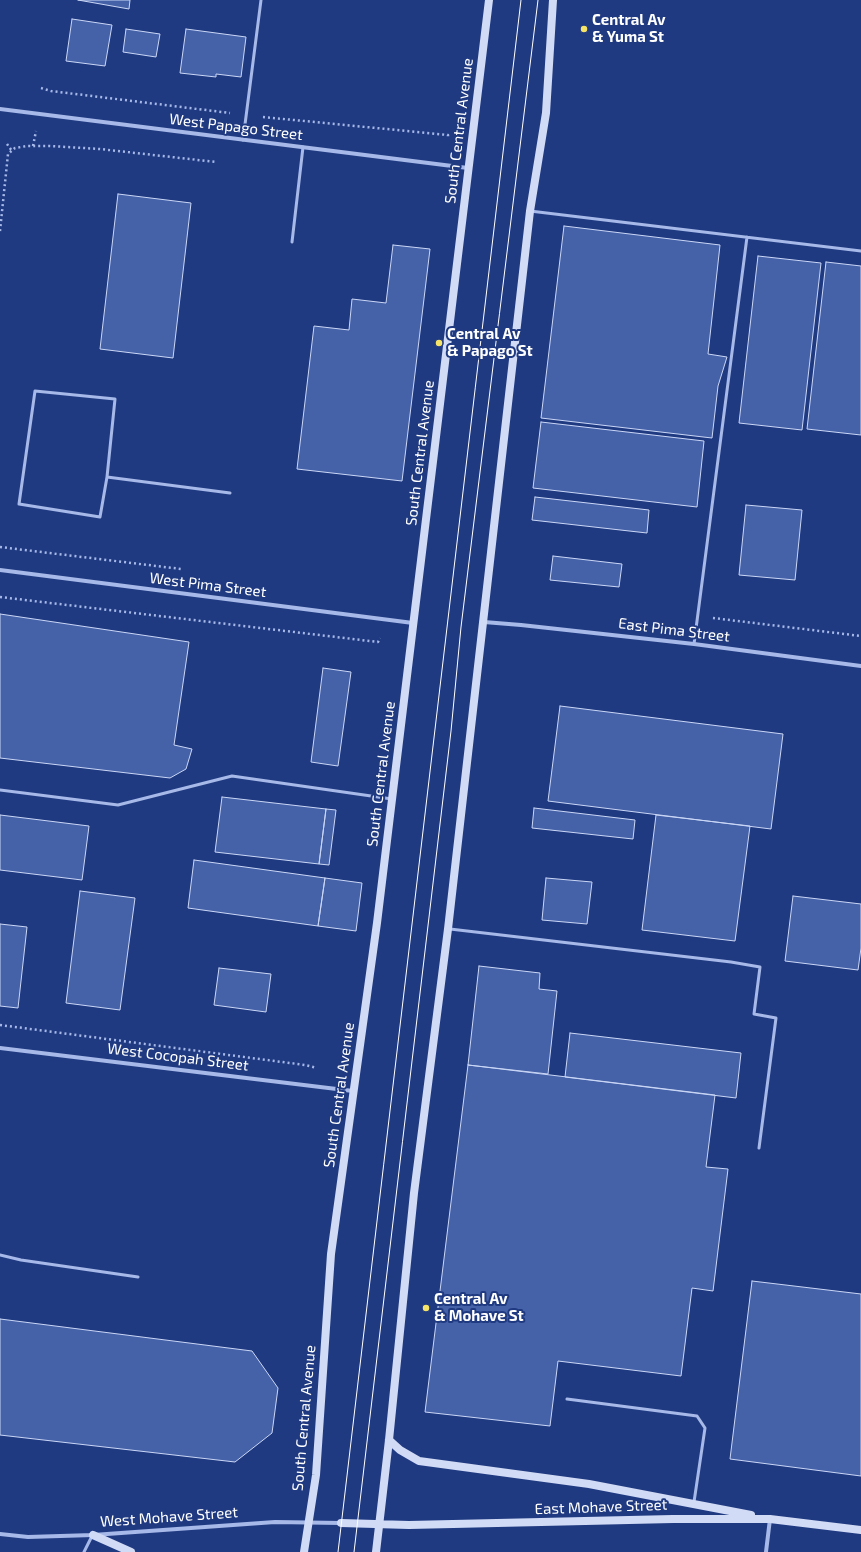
<!DOCTYPE html>
<html>
<head>
<meta charset="utf-8">
<style>
	body { margin:0 }
	canvas { display:block; background:#203a81 }
</style>
</head>
<body>
<canvas width="861" height="1552"></canvas>
<script>
const g = document.querySelector('canvas').getContext('2d');
g.lineJoin = 'round';
function paint(path, color) {
  g.fillStyle = color;
  g.fill(path, 'evenodd');
}
function poly(rows) {
  const path = new Path2D();
  for (const r of rows) {
    path.moveTo(r[0], r[1]);
    for (let i = 2; i < r.length; i += 2) path.lineTo(r[i], r[i + 1]);
  }
  return path;
}
function strokePath(path, color, width, dash) {
  g.strokeStyle = color;
  g.lineWidth = width;
  g.lineCap = dash ? 'butt' : 'round';
  g.setLineDash(dash || []);
  g.stroke(path);
}
function write(font, color, halo, rows, align = 'center') {
  g.font = font + ' "Exo 2",sans-serif';
  g.lineWidth = 4;
  g.setLineDash([]);
  g.textBaseline = 'middle';
  g.strokeStyle = halo;
  g.fillStyle = color;
  for (const [text, x, y, turn = 0] of rows) {
    g.save();
    g.translate(x, y);
    g.rotate((+turn || 0) * Math.PI / 180);
    g.textAlign = isNaN(turn) ? turn : align;
    if (halo) g.strokeText(text, 0, 0);
    g.fillText(text, 0, 0);
    g.restore();
  }
}
const building = poly([
	[78,0,130,0,129,9,78,0],
	[72,19,112,25,105,66,66,61,72,19],
	[126,29,160,34,156,57,123,52,126,29],
	[186,29,246,37,241,77,216,74,216,77,180,73,186,29],
	[118,194,191,203,173,358,100,349,118,194],
	[564,226,720,245,708,354,727,357,718,386,712,438,541,418,564,226],
	[393,245,430,249,402,481,297,469,314,326,349,330,352,299,386,303,393,245],
	[758,256,821,263,802,430,739,423,758,256],
	[826,262,861,266,861,435,807,429,826,262],
	[541,422,704,441,697,507,533,488,541,422],
	[535,497,649,510,647,533,532,520,535,497],
	[746,505,802,510,795,580,739,575,746,505],
	[553,556,622,564,619,587,550,580,553,556],
	[0,614,189,642,174,745,192,749,186,769,170,778,0,758,0,614],
	[323,668,351,672,338,766,311,762,323,668],
	[560,706,783,734,771,829,548,801,560,706],
	[222,797,326,809,319,864,215,852,222,797],
	[534,808,635,820,633,839,532,828,534,808],
	[326,809,336,810,329,865,319,864,326,809],
	[0,815,89,826,82,880,0,870,0,815],
	[656,815,750,826,735,941,642,930,656,815],
	[194,860,325,878,318,926,188,908,194,860],
	[325,878,362,883,356,931,318,926,325,878],
	[546,878,592,882,587,924,542,920,546,878],
	[80,891,135,898,120,1010,66,1003,80,891],
	[793,896,861,904,861,948,858,970,785,961,793,896],
	[0,924,27,927,18,1008,0,1006,0,924],
	[479,966,540,973,539,989,557,991,548,1074,468,1065,479,966],
	[219,968,271,974,266,1012,214,1005,219,968],
	[570,1033,741,1053,736,1098,565,1077,570,1033],
	[468,1065,715,1095,706,1167,728,1169,713,1291,692,1288,681,1376,558,1361,550,1426,425,1412,468,1065],
	[752,1281,861,1294,861,1476,730,1459,752,1281],
	[0,1319,252,1351,278,1388,272,1433,235,1462,0,1435,0,1319]
]);
const path = poly([
	[41,88,51,91,230,113],
	[263,117,448,135,448,139],
	[7,144,12,151],
	[33,146,36,131],
	[0,231,8,154,15,148,27,146,50,146,100,149,216,162],
	[0,547,181,569],
	[0,597,378,642,380,638],
	[713,618,861,636],
	[0,1025,305,1065,317,1068]
]);
const lane = poly([
	[243,140,261,0],
	[530,211,861,251],
	[292,242,303,147],
	[107,477,100,517,19,504,35,391,115,399,107,477,230,493],
	[694,644,747,237],
	[0,790,118,805,232,776,392,799],
	[450,929,731,962,760,967,754,1014,776,1018,759,1148],
	[0,1255,21,1260,138,1277],
	[567,1399,697,1416,705,1428,694,1502],
	[84,1552,92,1536]
]);
const street = poly([
	[0,109,468,168],
	[0,570,413,623],
	[484,622,521,625,694,644,861,666],
	[0,1048,353,1091],
	[0,1534,28,1537,93,1535,275,1522,341,1523],
	[766,1552,770,1519]
]);
const secondary = poly([
	[389,1440,400,1450,419,1461,589,1484,751,1515],
	[341,1523,409,1525,673,1519,770,1519,861,1530],
	[93,1535,131,1552],
	[304,1552,316,1475,331,1254,377,923,489,0],
	[376,1552,389,1440,414,1193,448,929,530,211,546,113,553,0]
]);
const tram = poly([
	[338,1552,521,0],
	[354,1552,451,731,461,627,538,0]
]);
const markers = [
	[584,29,4,"#f5e467"],
	[439,343,4,"#f5e467"],
	[426,1308,4,"#f5e467"]
];
const poiNames = [
	["Central Av",592,20],
	["& Yuma St",592,37],
	["Central Av",447,334],
	["& Papago St",447,351],
	["Central Av",434,1299],
	["& Mohave St",434,1316]
];
const streetNames = [
	["West Papago Street",236,127,7],
	["South Central Avenue",459,131,-83],
	["South Central Avenue",420,453,-83],
	["West Pima Street",208,585,7],
	["East Pima Street",674,630,7],
	["South Central Avenue",381,774,-83],
	["West Cocopah Street",178,1057,7],
	["South Central Avenue",339,1095,-82],
	["South Central Avenue",304,1418,-85],
	["East Mohave Street",601,1507,-2],
	["West Mohave Street",169,1517,-4]
];
paint(building, '#4561a8');
strokePath(building, '#cad7f6', 1);
strokePath(path, '#a6b9e8', 2.5, [2, 3]);
strokePath(lane, '#a6b9e8', 3);
strokePath(street, '#a6b9e8', 4);
strokePath(secondary, '#d1dbf6', 8);
strokePath(tram, '#fff', 1);
for (const [x, y, r, color] of markers) {
  const dot = new Path2D();
  dot.arc(x, y, r, 0, 2 * Math.PI);
  g.fillStyle = color;
  g.fill(dot);
  strokePath(dot, '#203a81', 1.5);
}
write('bold 15px', '#fff', '#203a81', poiNames, 'left');
write('15px', '#fff', '#203a81', streetNames);
</script>
</body>
</html>
